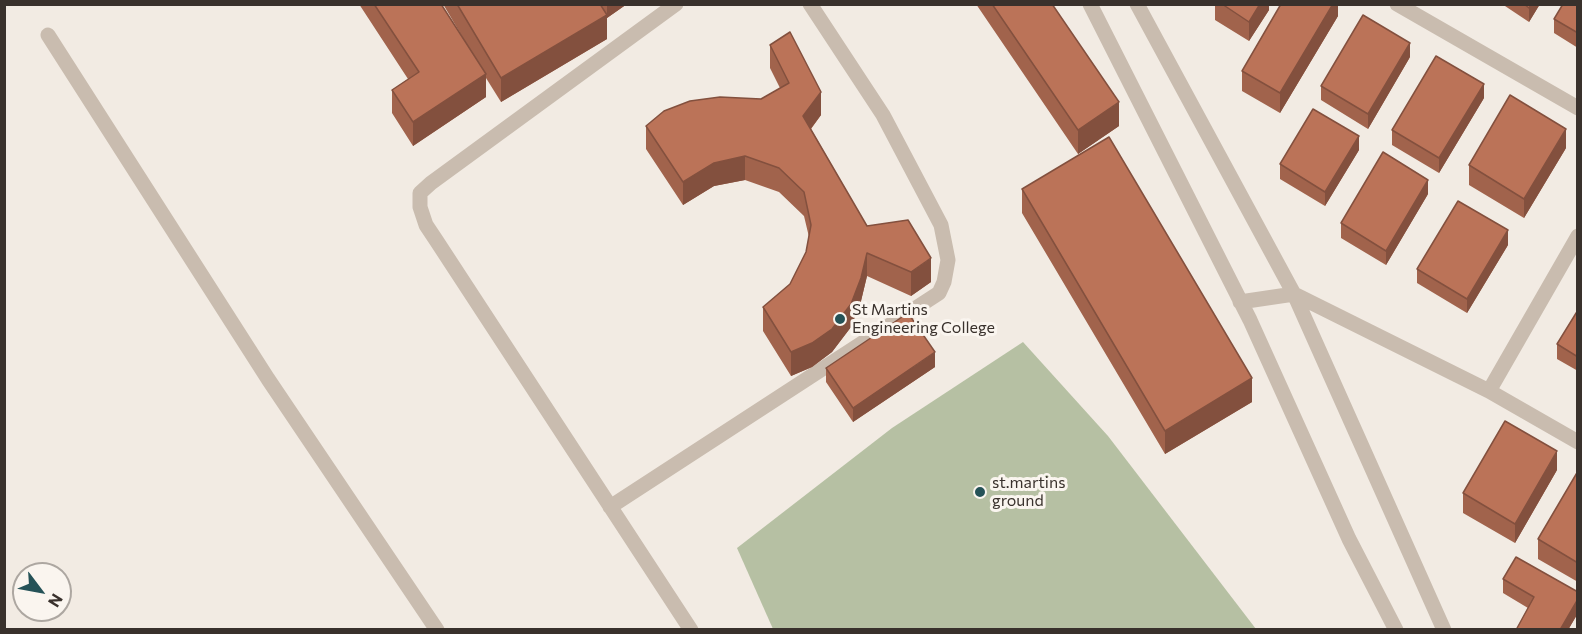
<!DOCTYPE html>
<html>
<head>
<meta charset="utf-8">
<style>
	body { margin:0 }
	#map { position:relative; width:1582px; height:634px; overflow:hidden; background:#f2ebe3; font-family:Commissioner,sans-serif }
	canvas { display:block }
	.frame { position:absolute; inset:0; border:6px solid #39312c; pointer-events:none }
	.north { position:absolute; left:12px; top:562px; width:60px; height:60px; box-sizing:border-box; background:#faf5ef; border:2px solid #ada7a1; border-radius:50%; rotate:122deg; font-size:16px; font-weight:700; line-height:24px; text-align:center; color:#39312c }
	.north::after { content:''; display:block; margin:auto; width:21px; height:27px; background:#255257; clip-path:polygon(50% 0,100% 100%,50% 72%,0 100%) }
</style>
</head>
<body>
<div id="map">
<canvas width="1582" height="634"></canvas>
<div class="frame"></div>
<div class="north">N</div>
</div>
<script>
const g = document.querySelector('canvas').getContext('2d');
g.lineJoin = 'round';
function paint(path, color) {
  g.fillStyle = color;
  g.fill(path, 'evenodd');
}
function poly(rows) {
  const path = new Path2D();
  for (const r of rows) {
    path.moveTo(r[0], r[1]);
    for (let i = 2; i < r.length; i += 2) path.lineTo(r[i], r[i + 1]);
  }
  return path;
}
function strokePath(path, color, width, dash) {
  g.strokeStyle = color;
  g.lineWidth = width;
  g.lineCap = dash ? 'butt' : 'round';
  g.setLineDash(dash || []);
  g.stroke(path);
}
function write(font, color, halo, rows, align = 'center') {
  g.font = font + ' Commissioner,sans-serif';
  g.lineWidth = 6;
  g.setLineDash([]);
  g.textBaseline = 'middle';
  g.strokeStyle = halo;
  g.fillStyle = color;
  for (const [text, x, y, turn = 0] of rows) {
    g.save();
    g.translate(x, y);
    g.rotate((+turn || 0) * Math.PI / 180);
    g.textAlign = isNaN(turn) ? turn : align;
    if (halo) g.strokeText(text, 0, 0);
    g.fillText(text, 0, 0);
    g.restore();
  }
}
const green = poly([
	[1023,342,1108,436,1256,629,773,629,737,548,892,428]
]);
const minor = poly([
	[676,4,431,183,420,193,420,207,426,225,436,240,691,630],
	[1090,4,1250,320,1349,539,1396,630],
	[1137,4,1294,294,1444,630],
	[1397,4,1578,108],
	[48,35,268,379,437,630],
	[1240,302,1294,294,1489,391,1578,442],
	[1489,391,1578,236],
	[610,507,939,293,944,282,948,260,941,225,883,115,810,4]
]);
const wall = poly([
	[359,4,441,4,463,38,443,4,627,4,607,18,607,39,501,102,486,78,486,97,413,146,392,113,392,90,408,79],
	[976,4,1052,4,1119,126,1078,154],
	[1215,4,1269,4,1269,10,1249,41,1215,20],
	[1338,4,1338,16,1280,113,1242,91,1242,71],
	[1502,4,1540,4,1529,22],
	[1578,4,1578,48,1554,33,1554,19],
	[770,45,821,115,811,129,867,226,931,282,911,296,867,276,861,301,851,327,832,352,812,367,791,376,763,331,763,307,790,284,806,252,809,237,804,216,779,192,745,180,714,186,683,205,646,149,646,126,761,99,780,88,770,68],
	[1410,57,1368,129,1321,100,1321,86],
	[1484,98,1439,173,1392,145,1392,130],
	[1566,148,1524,218,1469,185,1469,165],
	[1359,150,1325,206,1280,179,1280,164],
	[1022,189,1252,402,1165,454,1022,213],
	[1428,194,1386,265,1341,238,1341,223],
	[1508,245,1467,313,1417,283,1417,269],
	[1578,310,1578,371,1557,359,1557,344],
	[935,367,853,422,826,382,826,368],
	[1557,470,1515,543,1463,513,1463,493],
	[1578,471,1578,582,1538,559,1538,539],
	[1503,579,1578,592,1578,613,1568,630,1516,630,1528,608,1503,593]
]);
const shadedWall = poly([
	[607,4,627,4,607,18],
	[1260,4,1269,4,1269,10,1249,41,1249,22],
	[1333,4,1338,4,1338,16,1280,113,1280,93],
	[1531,4,1540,4,1529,22,1529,8],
	[607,15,607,39,501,102,501,78],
	[1410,43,1410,57,1368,129,1368,114],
	[486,74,486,97,413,146,413,122],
	[1484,84,1484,98,1439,173,1439,158],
	[821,92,821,115,803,139,803,116],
	[1119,102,1119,126,1078,154,1078,130],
	[1566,129,1566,148,1524,218,1524,199],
	[1359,136,1359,150,1325,206,1325,192],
	[745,156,745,180,714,186,683,205,683,182,714,163],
	[1428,180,1428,194,1386,265,1386,251],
	[1508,230,1508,245,1467,313,1467,299],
	[867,253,867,276,861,301,851,327,832,352,812,367,791,376,791,352],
	[931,258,931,282,911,296,911,272],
	[935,352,935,367,853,422,853,408],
	[1252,378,1252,402,1165,454,1165,431],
	[1557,451,1557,470,1515,543,1515,524],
	[1578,599,1578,613,1568,630,1560,630]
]);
const building = poly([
	[374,4,441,4,486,74,413,122,392,90,419,72,374,4],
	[457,4,600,4,607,15,501,78,457,4],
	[992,4,1052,4,1119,102,1078,130,992,4],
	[1222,4,1260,4,1249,22,1222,4],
	[1281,4,1333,4,1280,93,1242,71,1281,4],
	[1524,4,1531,4,1529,8,1524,4],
	[1563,4,1578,4,1578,33,1554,19,1563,4],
	[1363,15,1410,43,1368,114,1321,86,1363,15],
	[790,32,821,92,803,116,867,226,908,220,931,258,911,272,867,253,861,278,851,304,832,329,812,343,791,352,763,307,790,284,806,252,811,225,804,192,779,168,745,156,714,163,683,182,646,126,664,111,690,101,720,97,761,99,789,83,770,45,790,32],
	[1436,56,1484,84,1439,158,1392,130,1436,56],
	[1510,95,1566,129,1524,199,1469,165,1510,95],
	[1313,109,1359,136,1325,192,1280,164,1313,109],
	[1109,137,1252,378,1165,431,1022,189,1109,137],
	[1383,152,1428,180,1386,251,1341,223,1383,152],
	[1458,201,1508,230,1467,299,1417,269,1458,201],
	[1578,310,1578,357,1557,344,1578,310],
	[908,313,935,352,853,408,826,368,908,313],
	[1505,421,1557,451,1515,524,1463,493,1505,421],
	[1578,471,1578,563,1538,539,1578,471],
	[1516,557,1578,592,1578,599,1560,630,1516,630,1534,597,1503,579,1516,557]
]);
const markers = [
	[840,319,6,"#255257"],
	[980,492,6,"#255257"]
];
const poiNames = [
	["St Martins",852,310],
	["Engineering College",852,328],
	["st.martins",992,483],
	["ground",992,501]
];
paint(green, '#b6c0a3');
strokePath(minor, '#c9bcaf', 15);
paint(wall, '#a1634c');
paint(shadedWall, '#83503e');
paint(building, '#bb7358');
strokePath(building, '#83503e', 1.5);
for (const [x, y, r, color] of markers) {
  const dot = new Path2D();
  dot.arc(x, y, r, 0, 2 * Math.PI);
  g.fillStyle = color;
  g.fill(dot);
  strokePath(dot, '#faf5ef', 2);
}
write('16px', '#39312c', '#faf5ef', poiNames, 'left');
</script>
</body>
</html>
